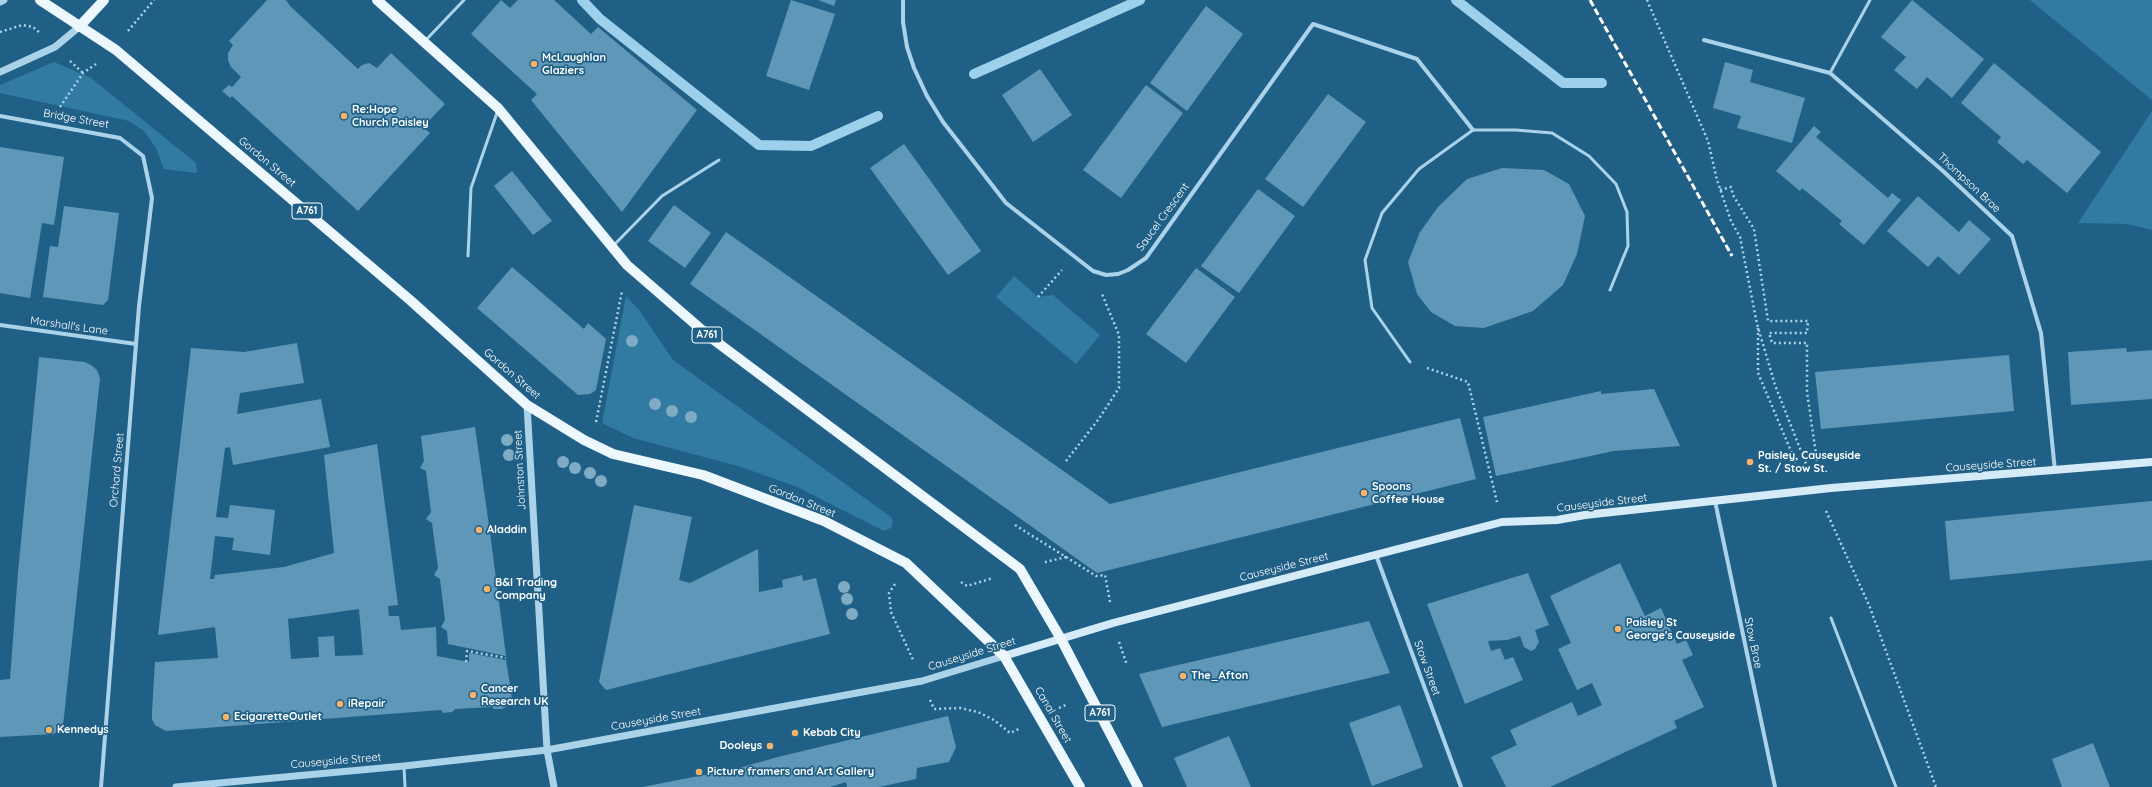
<!DOCTYPE html>
<html>
<head>
<meta charset="utf-8">
<style>
	body { margin:0 }
	canvas { display:block; background:#206086 }
</style>
</head>
<body>
<canvas width="2152" height="787"></canvas>
<script>
const g = document.querySelector('canvas').getContext('2d');
g.lineJoin = 'round';
function paint(path, color) {
  g.fillStyle = color;
  g.fill(path, 'evenodd');
}
function poly(rows) {
  const path = new Path2D();
  for (const r of rows) {
    path.moveTo(r[0], r[1]);
    for (let i = 2; i < r.length; i += 2) path.lineTo(r[i], r[i + 1]);
  }
  return path;
}
function strokePath(path, color, width, dash) {
  g.strokeStyle = color;
  g.lineWidth = width;
  g.lineCap = dash ? 'butt' : 'round';
  g.setLineDash(dash || []);
  g.stroke(path);
}
function write(font, color, halo, rows, align = 'center') {
  g.font = font + ' Quicksand,sans-serif';
  g.lineWidth = 3.5;
  g.setLineDash([]);
  g.textBaseline = 'middle';
  g.strokeStyle = halo;
  g.fillStyle = color;
  for (const [text, x, y, turn = 0] of rows) {
    g.save();
    g.translate(x, y);
    g.rotate((+turn || 0) * Math.PI / 180);
    g.textAlign = isNaN(turn) ? turn : align;
    if (halo) g.strokeText(text, 0, 0);
    g.fillText(text, 0, 0);
    g.restore();
  }
}
const green = poly([
	[2028,0,2152,0,2152,100,2030,0],
	[54,62,91,78,196,163,197,173,164,169,156,148,144,131,129,121,0,93,0,85],
	[2152,111,2152,230,2127,224,2078,223],
	[1014,276,1038,297,1053,295,1100,335,1076,364,996,297],
	[626,296,639,310,673,360,891,517,893,522,891,528,884,531,795,486,738,466,633,438,602,423]
]);
const stream = poly([
	[582,0,600,19,759,145,811,146,878,116],
	[1456,0,1563,83,1602,83],
	[974,74,1140,0]
]);
const building = poly([
	[267,0,286,0,290,6,358,69,362,65,369,63,377,68,391,53,445,104,423,127,430,133,358,211,232,96,230,98,222,91,229,85,232,87,241,77,231,67,228,60,228,53,233,45,229,41],
	[501,0,510,8,518,0,554,0,591,34,598,27,697,110,622,212,531,100,537,94,471,34],
	[791,0,835,14,809,90,766,76],
	[818,0,836,0,834,6],
	[1912,0,1984,59,1952,98,1927,77,1917,89,1894,70,1906,57,1881,37],
	[1206,6,1243,34,1187,111,1150,83],
	[1725,62,1753,70,1750,82,1805,98,1792,143,1737,128,1741,116,1713,108],
	[1994,63,2101,152,2067,193,2027,160,2023,164,1997,142,2001,137,1961,103],
	[1040,69,1072,115,1033,142,1002,95],
	[1146,85,1183,113,1121,198,1083,170],
	[1328,94,1366,122,1303,207,1265,179],
	[1814,126,1821,132,1816,137,1888,198,1892,193,1901,200,1864,245,1839,224,1842,221,1802,188,1800,191,1776,171],
	[904,144,981,251,948,275,870,168],
	[0,147,64,157,54,225,42,223,30,298,0,293],
	[1502,168,1544,170,1569,184,1585,216,1577,254,1563,285,1533,311,1484,328,1455,326,1431,312,1417,294,1408,262,1420,232,1438,207,1467,179],
	[512,171,552,221,533,235,494,186],
	[1258,189,1295,216,1239,293,1201,266],
	[1918,196,1959,232,1969,220,1991,239,1959,275,1938,256,1928,267,1887,231],
	[674,205,711,233,685,268,648,241],
	[64,206,119,213,108,300,103,305,43,297,50,246,58,247],
	[726,232,1110,504,1460,418,1476,479,1097,573,690,284],
	[512,267,584,329,588,323,606,339,596,390,590,394,578,395,477,308],
	[1196,268,1235,297,1186,363,1146,334],
	[297,343,304,383,240,393,237,414,321,399,330,447,233,465,230,447,225,448,216,517,228,518,230,505,275,510,270,555,232,550,234,538,215,536,210,579,214,579,215,575,284,567,334,553,324,455,377,444,398,605,388,606,389,616,399,616,401,630,436,627,437,656,469,662,469,653,506,660,512,698,509,705,502,709,494,709,492,707,455,709,452,712,443,713,441,710,166,731,155,725,152,719,152,712,155,662,218,658,215,627,158,635,191,348,244,352],
	[359,609,363,655,335,656,334,636,318,637,319,657,291,659,288,619],
	[2126,348,2127,352,2152,350,2152,399,2071,405,2068,352],
	[2009,355,2014,411,1821,429,1815,372],
	[39,357,85,362,91,365,97,370,100,378,63,726,54,734,0,737,0,680,10,679,18,572],
	[1654,389,1680,446,1614,451,1496,476,1483,417,1601,391,1601,394],
	[475,427,490,533,506,656,448,644,447,631,441,627,445,620,440,579,434,575,438,568,432,523,426,519,431,512,426,471,420,468,424,461,421,436],
	[2152,501,2152,560,1950,580,1945,521],
	[634,505,692,517,679,580,690,583,758,549,759,592,783,587,782,580,802,575,803,581,816,578,830,634,606,690,599,682],
	[1620,563,1645,616,1661,608,1677,644,1686,640,1693,655,1682,660,1704,707,1674,721,1677,728,1550,787,1506,787,1491,757,1517,745,1510,730,1572,702,1578,716,1602,705,1592,683,1577,690,1558,649,1571,643,1550,596],
	[1528,573,1549,625,1535,630,1539,642,1535,649,1531,651,1524,647,1520,636,1507,640,1488,641,1491,651,1500,648,1505,660,1513,657,1523,680,1465,704,1427,604],
	[1369,621,1390,673,1162,727,1139,674],
	[1400,705,1423,767,1372,786,1349,723],
	[948,716,956,747,949,762,917,768,916,779,879,787,847,787,846,782,830,787,642,787,735,769,778,757],
	[1229,736,1251,787,1187,787,1174,758],
	[2093,743,2110,787,2062,787,2052,759]
]);
const path = poly([
	[1647,0,1708,141,1717,180,1731,221,1740,237,1757,324,1775,385,1808,469],
	[128,31,154,0],
	[0,32,22,25,33,27,39,32],
	[70,61,83,73],
	[60,107,83,73,96,64],
	[1720,190,1731,187,1733,195,1754,229,1768,321,1808,321,1807,333,1769,333,1772,343,1807,343,1807,392,1818,468],
	[1038,297,1062,270],
	[1758,328,1758,373,1799,470],
	[1427,368,1468,382,1497,502],
	[596,422,622,291],
	[1066,461,1098,420,1119,388,1119,335,1102,294],
	[1826,511,1869,605,1936,787],
	[1015,525,1066,557,1042,563],
	[1066,557,1096,576,1105,575,1110,602],
	[961,582,967,586,993,578],
	[895,584,889,593,891,612,914,662],
	[1119,642,1127,665],
	[466,662,467,651,506,658],
	[930,700,934,709,960,708,978,712,994,720,1010,733,1021,728],
	[1059,708,1068,704]
]);
const service = poly([
	[425,41,464,0],
	[1830,73,1870,0],
	[614,245,662,196,719,160],
	[468,256,471,188,498,110],
	[1410,362,1372,308,1365,260,1382,213,1419,169,1473,130,1516,130,1552,133,1589,156,1616,184,1627,212,1628,246,1610,290],
	[1831,618,1896,787],
	[404,767,405,787]
]);
const minor = poly([
	[903,0,903,22,907,47,914,68,927,96,943,122,1006,203,1093,271,1106,275,1118,274,1128,270,1146,258,1313,24,1417,59,1473,130],
	[1704,40,1830,73,1943,171,2012,236,2041,333,2055,471],
	[0,116,120,138,143,156,152,198,139,306,101,787],
	[0,325,136,344],
	[1715,501,1775,787],
	[1376,555,1461,787]
]);
const tertiary = poly([
	[0,2,4,0],
	[0,72,55,47,79,27],
	[527,405,547,750,554,787],
	[176,787,404,766,547,750,922,681,1004,656]
]);
const secondary = poly([
	[1004,656,1113,623,1502,522,1557,520,1585,515,1831,488,2152,462]
]);
const primary = poly([
	[40,0,116,50,410,300,527,405,584,440,613,454,703,475,824,521,906,563,1004,656,1080,787],
	[377,0,498,108,627,265,710,337,1020,569,1061,639,1138,787],
	[79,27,104,0]
]);
const rail = poly([
	[1590,0,1732,256]
]);
const trees = [
	[632,341],
	[655,404],
	[672,411],
	[691,417],
	[507,440],
	[509,455],
	[563,462],
	[575,468],
	[590,473],
	[601,481],
	[844,587],
	[847,599],
	[852,614]
];
const markers = [
	[534,64,4,"#f7b36a"],
	[344,116,4,"#f7b36a"],
	[1750,462,4,"#f7b36a"],
	[1364,493,4,"#f7b36a"],
	[479,530,4,"#f7b36a"],
	[487,589,4,"#f7b36a"],
	[1618,629,4,"#f7b36a"],
	[1183,676,4,"#f7b36a"],
	[473,695,4,"#f7b36a"],
	[340,704,4,"#f7b36a"],
	[226,717,4,"#f7b36a"],
	[49,730,4,"#f7b36a"],
	[795,733,4,"#f7b36a"],
	[770,746,4,"#f7b36a"],
	[699,772,4,"#f7b36a"]
];
const shields = [
	[307,211,30],
	[707,335,30],
	[1100,713,30]
];
const shieldNames = [
	["A761",307,211],
	["A761",707,335],
	["A761",1100,713]
];
const poiNames = [
	["McLaughlan",542,58],
	["Glaziers",542,71],
	["Re:Hope",352,110],
	["Church Paisley",352,123],
	["Paisley, Causeyside",1758,456],
	["St. / Stow St.",1758,469],
	["Spoons",1372,487],
	["Coffee House",1372,500],
	["Aladdin",487,530],
	["B&I Trading",495,583],
	["Company",495,596],
	["Paisley St",1626,623],
	["George's Causeyside",1626,636],
	["The_Afton",1191,676],
	["Cancer",481,689],
	["Research UK",481,702],
	["iRepair",348,704],
	["EcigaretteOutlet",234,717],
	["Kennedys",57,730],
	["Kebab City",803,733],
	["Dooleys",762,746,"right"],
	["Picture framers and Art Gallery",707,772]
];
const streetNames = [
	["Bridge Street",76,119,10],
	["Gordon Street",267,162,40],
	["Thompson Brae",1969,183,43],
	["Saucel Crescent",1163,217,-54],
	["Marshall's Lane",69,326,8],
	["Gordon Street",512,374,41],
	["Causeyside Street",1991,465,-4],
	["Orchard Street",117,470,-85],
	["Johnston Street",520,470,-93],
	["Gordon Street",802,501,22],
	["Causeyside Street",1602,503,-7],
	["Causeyside Street",1284,567,-14],
	["Stow Brae",1753,643,78],
	["Causeyside Street",972,654,-17],
	["Stow Street",1427,668,70],
	["Canal Street",1053,715,60],
	["Causeyside Street",656,719,-10],
	["Causeyside Street",336,761,-5]
];
paint(green, '#317aa2');
strokePath(stream, '#9dd1eb', 10);
paint(building, '#5e97b8');
strokePath(path, '#aad3ea', 2.5, [2, 3]);
strokePath(service, '#aad3ea', 3);
strokePath(minor, '#aad3ea', 4);
strokePath(tertiary, '#aad3ea', 7);
strokePath(secondary, '#d5ebf8', 8);
strokePath(primary, '#edf7fe', 10);
strokePath(rail, '#fff', 3, [7, 3]);
g.fillStyle = '#80abc4';
for (const [x, y] of trees) {
  g.beginPath();
  g.arc(x, y, 6, 0, 2 * Math.PI);
  g.fill();
}
for (const [x, y, r, color] of markers) {
  const dot = new Path2D();
  dot.arc(x, y, r, 0, 2 * Math.PI);
  g.fillStyle = color;
  g.fill(dot);
  strokePath(dot, '#206086', 1.5);
}
for (const [x, y, w] of shields) {
  const box = new Path2D();
  box.roundRect(x - w / 2, y - 8, w, 16, 3);
  g.fillStyle = '#206086';
  g.fill(box);
  strokePath(box, '#fff', 1);
}
write('bold 10px', '#fff', null, shieldNames);
write('bold 11px', '#fff', '#206086', poiNames, 'left');
write('11px', '#fff', '#206086', streetNames);
</script>
</body>
</html>
